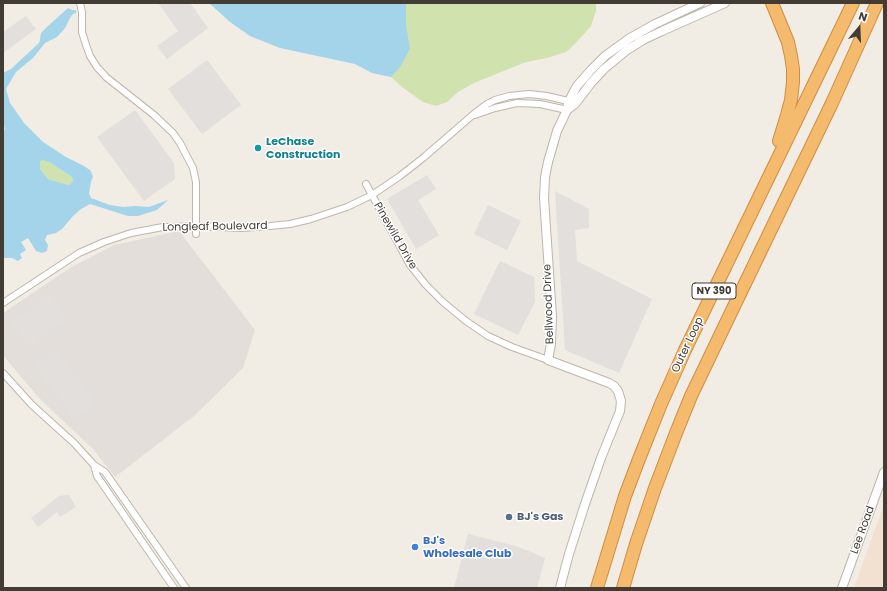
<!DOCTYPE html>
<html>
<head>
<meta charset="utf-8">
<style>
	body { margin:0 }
	#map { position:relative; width:887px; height:591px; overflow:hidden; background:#f1ece4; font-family:Poppins,sans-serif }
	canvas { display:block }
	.frame { position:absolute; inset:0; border:4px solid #423c35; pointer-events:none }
	.north { position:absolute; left:839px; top:8px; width:40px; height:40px; -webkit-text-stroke:3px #fff; paint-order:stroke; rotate:19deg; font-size:11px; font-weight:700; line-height:16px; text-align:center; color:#423c35 }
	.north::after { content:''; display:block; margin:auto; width:14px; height:18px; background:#423c35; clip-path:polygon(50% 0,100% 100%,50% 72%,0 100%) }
</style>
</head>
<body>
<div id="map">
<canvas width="887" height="591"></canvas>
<div class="frame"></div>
<div class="north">N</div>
</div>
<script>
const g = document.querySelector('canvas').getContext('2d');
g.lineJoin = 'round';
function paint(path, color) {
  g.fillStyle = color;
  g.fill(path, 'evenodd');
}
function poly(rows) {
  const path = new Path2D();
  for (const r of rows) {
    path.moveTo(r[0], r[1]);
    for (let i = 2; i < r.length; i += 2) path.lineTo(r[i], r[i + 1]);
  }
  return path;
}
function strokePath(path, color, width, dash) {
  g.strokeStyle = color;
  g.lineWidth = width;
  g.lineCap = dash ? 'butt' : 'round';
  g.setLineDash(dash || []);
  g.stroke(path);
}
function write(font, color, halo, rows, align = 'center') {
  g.font = font + ' Poppins,sans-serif';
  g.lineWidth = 3;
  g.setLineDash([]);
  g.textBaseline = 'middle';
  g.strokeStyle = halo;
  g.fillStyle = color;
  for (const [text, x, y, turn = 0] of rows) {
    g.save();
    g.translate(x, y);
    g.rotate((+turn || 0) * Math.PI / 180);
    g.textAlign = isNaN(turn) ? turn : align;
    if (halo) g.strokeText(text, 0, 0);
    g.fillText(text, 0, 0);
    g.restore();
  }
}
const commercial = poly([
	[884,504,884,588,854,588]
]);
const industrial = poly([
	[179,231,255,330,243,368,194,416,115,477,93,449,43,402,26,383,3,355,3,313,70,268,114,245]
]);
const green = poly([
	[406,3,596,3,596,11,591,26,575,44,566,52,547,58,526,62,474,83,458,92,447,102,436,106,423,102,402,87,391,77,390,73,406,25],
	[42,159,49,162,72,177,73,181,69,185,48,179,40,169,40,162]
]);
const parking = poly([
	[158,3,190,3,208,28,167,59,157,46,178,31],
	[26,16,36,29,3,53,3,32],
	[207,60,241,105,202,134,168,89],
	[135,110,174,163,175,179,144,201,97,137],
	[427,175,436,189,418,200,439,235,416,249,387,199],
	[555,191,589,209,589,228,575,230,577,261,652,299,619,373,565,350],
	[488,205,521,221,507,250,474,234],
	[500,261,534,277,535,302,518,335,474,314],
	[49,294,67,318,29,347,11,322],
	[56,349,96,403,74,419,34,365],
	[69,495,76,507,60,517,57,512,38,527,31,518,59,496],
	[468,534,516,546,545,558,537,588,454,588]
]);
const water = poly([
	[209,3,406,3,406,25,410,49,400,67,391,77,372,73,355,64,280,48,250,36,230,22],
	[68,8,72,10,76,10,76,13,73,14,70,18,65,28,57,37,45,43,33,58,16,72,6,89,10,103,24,123,43,142,66,157,84,166,90,170,93,176,91,182,89,193,91,198,110,205,123,207,135,206,149,207,168,200,157,210,138,216,128,216,90,204,81,209,73,216,62,229,56,233,47,235,45,240,48,245,47,251,42,253,36,251,28,238,21,242,26,250,20,254,22,258,18,261,12,258,3,258,3,130,5,130,3,120,3,73,13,68,39,45,41,33,47,27],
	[42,160,49,162,72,177,73,181,69,185,48,179,40,169,40,162]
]);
const stream = poly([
	[12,69,40,43]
]);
const minor = poly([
	[80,3,82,12,82,32,86,45,90,56,97,67,106,77,154,115,173,133,180,143,193,168,196,182,196,234],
	[475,115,495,108,517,103,540,104,567,110],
	[366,184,410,265,426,285,443,302,466,321,488,336,512,347,548,360],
	[3,303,79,253,104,242,131,233,163,227,173,227,196,226,242,228,270,226,290,224,311,219,347,207,372,195,400,176,423,158,475,113,487,104,495,100,509,96,529,94,547,96,572,102],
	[3,373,32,405,74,443,94,465,105,472,186,588],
	[94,465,97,476,174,588]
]);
const tertiary = poly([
	[567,110,575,104,591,83,604,69,627,50,643,40,662,31,725,3],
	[560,588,569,554,585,504,601,458,620,411,621,401,618,391,614,386,609,383,548,360,551,344,552,316,544,198,545,177,548,162,557,131,567,110,568,104,571,97,577,86,591,70,605,56,630,38,655,24,700,3],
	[842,588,884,472]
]);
const motorway = poly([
	[772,3,788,42,791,56,793,69,793,82,791,100,787,115,779,141],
	[597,588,625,496,639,459,661,404,685,350,853,3],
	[623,588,636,544,655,488,676,433,691,396,725,325,832,103,877,3]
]);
const markers = [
	[258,148,4,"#0f9aa8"],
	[509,517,4,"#5c6f8a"],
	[415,547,4,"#3f7fe0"]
];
const shields = [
	[714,291,44]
];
const shieldNames = [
	["NY 390",714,291]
];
const cultureNames = [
	["LeChase",266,142],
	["Construction",266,155]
];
const streetNames = [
	["Longleaf Boulevard",215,227,-1],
	["Pinewild Drive",395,236,60],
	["Bellwood Drive",549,304,-92],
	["Outer Loop",688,345,-65],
	["Lee Road",863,530,-70]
];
const serviceNames = [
	["BJ's Gas",517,517]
];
const shopNames = [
	["BJ's",423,541],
	["Wholesale Club",423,554]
];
paint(commercial, '#f2e1d0');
paint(industrial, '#e3ded9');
paint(green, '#d0e3af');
paint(parking, '#e2dfdc');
paint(water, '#a4d4ea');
strokePath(stream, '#a4d4ea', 1.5);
strokePath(minor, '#beb6ab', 8);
strokePath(tertiary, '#beb6ab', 10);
strokePath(motorway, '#d28d3d', 14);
strokePath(minor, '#fff', 6);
strokePath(tertiary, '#fff', 8);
strokePath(motorway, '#f4ba6d', 12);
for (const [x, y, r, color] of markers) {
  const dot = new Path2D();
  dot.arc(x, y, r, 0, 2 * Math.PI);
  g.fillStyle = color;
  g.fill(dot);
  strokePath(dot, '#fff', 1.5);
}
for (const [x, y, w] of shields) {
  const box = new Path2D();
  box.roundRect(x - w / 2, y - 8, w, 16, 3);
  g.fillStyle = '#fff';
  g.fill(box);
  strokePath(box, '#423c35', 1);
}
write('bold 10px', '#423c35', null, shieldNames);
write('bold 11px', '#0d838f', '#fff', cultureNames, 'left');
write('11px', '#423c35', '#fff', streetNames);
write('bold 11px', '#4e5e75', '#fff', serviceNames, 'left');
write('bold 11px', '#366cbe', '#fff', shopNames, 'left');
</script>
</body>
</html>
